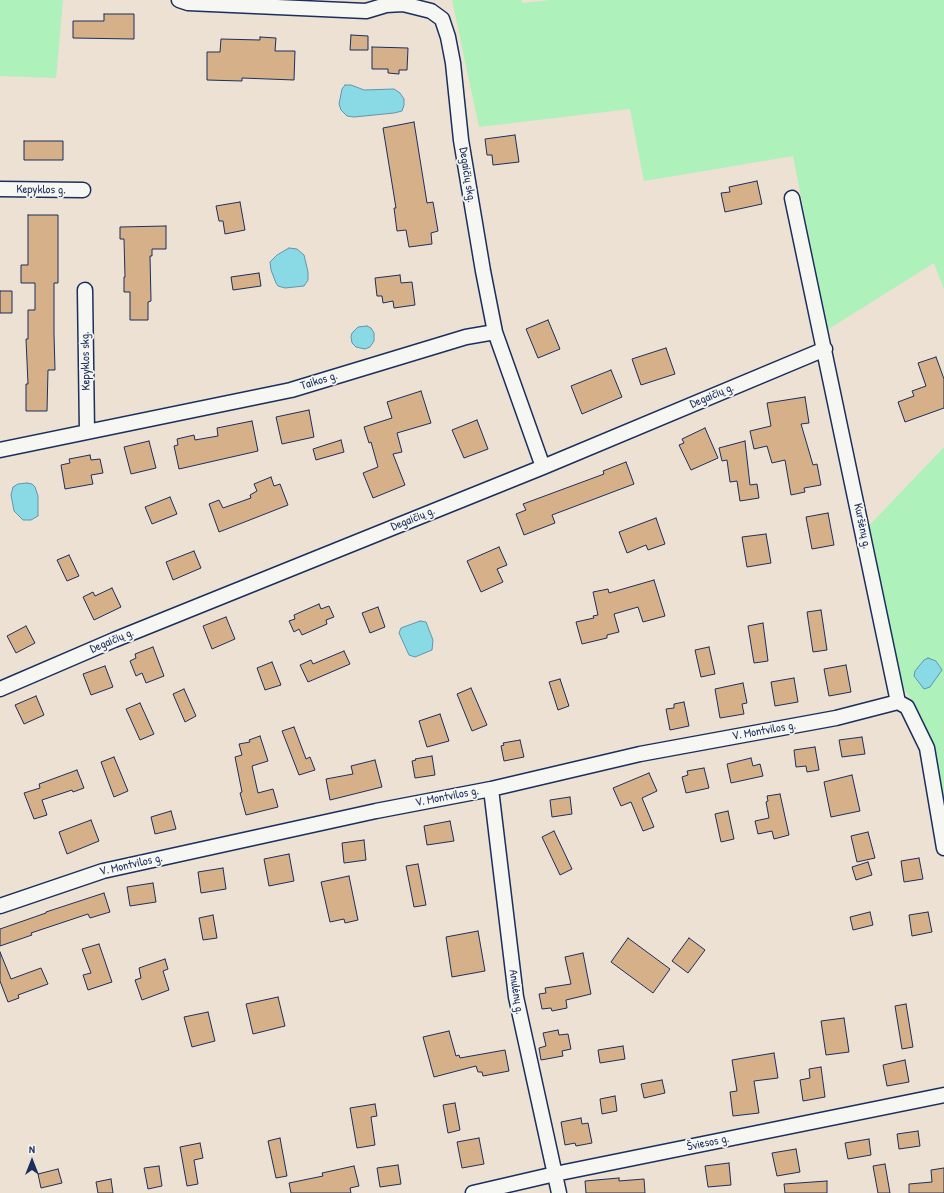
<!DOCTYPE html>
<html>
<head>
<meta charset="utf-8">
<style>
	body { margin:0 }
	#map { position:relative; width:944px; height:1193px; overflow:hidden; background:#ece1d2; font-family:"Patrick Hand",sans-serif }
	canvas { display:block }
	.north { position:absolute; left:12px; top:1141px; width:40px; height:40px; -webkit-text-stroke:3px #f6f6f2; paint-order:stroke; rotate:0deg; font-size:11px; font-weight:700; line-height:16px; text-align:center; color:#1b2f5e }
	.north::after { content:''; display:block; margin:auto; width:14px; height:18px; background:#1b2f5e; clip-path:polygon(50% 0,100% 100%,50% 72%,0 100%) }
</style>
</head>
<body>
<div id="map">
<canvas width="944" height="1193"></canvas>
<div class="north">N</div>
</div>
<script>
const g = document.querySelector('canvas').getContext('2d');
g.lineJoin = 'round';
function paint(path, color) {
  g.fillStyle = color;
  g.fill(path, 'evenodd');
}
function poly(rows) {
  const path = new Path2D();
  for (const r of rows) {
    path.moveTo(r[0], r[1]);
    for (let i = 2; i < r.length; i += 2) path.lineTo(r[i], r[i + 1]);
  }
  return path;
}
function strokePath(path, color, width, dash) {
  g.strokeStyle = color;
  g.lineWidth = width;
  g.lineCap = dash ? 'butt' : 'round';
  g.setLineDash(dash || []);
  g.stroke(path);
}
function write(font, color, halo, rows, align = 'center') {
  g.font = font + ' "Patrick Hand",sans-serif';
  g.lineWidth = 3.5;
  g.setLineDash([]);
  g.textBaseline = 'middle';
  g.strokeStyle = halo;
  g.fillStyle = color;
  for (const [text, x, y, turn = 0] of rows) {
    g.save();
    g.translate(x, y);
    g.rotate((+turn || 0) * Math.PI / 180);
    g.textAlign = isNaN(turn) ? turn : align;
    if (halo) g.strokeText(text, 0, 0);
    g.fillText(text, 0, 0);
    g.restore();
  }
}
const green = poly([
	[0,0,63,0,56,78,0,76],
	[452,0,521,0,523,3,551,0,944,0,944,289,934,263,827,330,793,156,644,181,630,109,479,127],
	[944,447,944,803,932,743,917,709,899,681,865,530]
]);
const water = poly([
	[345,85,351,85,364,90,394,89,400,93,404,99,404,105,402,111,394,113,354,117,347,116,341,110,339,104,342,89,345,85],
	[289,248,297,249,304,255,308,272,308,280,304,286,285,288,278,286,276,283,271,270,270,262,277,255,289,248],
	[367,326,371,328,374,333,374,341,370,347,365,349,356,347,352,343,351,337,352,333,358,327,367,326],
	[27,483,32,484,35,487,38,496,38,516,31,520,23,520,14,511,11,495,13,487,18,484,27,483],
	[420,621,426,622,433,640,432,650,415,657,409,655,399,633,401,628,420,621],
	[928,658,936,661,942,670,930,687,924,689,914,676,915,671,924,660,928,658]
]);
const building = poly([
	[104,14,134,14,134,39,73,38,73,21,104,21,104,14],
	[351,35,368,36,368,50,350,50,351,35],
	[260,37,276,38,275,51,295,51,294,80,242,78,242,81,207,80,207,52,220,52,221,39,260,40,260,37],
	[372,47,408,48,407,70,399,70,399,74,388,73,388,69,372,69,372,47],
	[414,122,427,203,433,202,438,231,431,233,432,244,409,247,406,230,397,231,394,208,396,208,383,128,414,122],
	[515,135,519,162,493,165,492,155,487,155,485,139,515,135],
	[24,141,63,141,63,160,24,160,24,141],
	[757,181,762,204,725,212,721,193,730,192,729,187,757,181],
	[240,202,245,230,225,234,223,221,219,221,216,206,240,202],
	[28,215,58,215,58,283,54,283,54,334,55,370,48,370,47,411,26,411,26,384,28,384,26,339,28,339,28,310,35,310,35,283,21,283,21,265,28,265,28,215],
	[166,226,166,249,152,249,152,256,150,256,151,301,148,302,148,320,130,320,130,292,124,292,124,277,125,277,124,239,120,239,120,227,166,226],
	[259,273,261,286,233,290,231,277,259,273],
	[400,275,401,283,412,282,415,305,394,308,393,301,383,303,382,296,377,296,375,278,400,275],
	[0,291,12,291,12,313,0,313,0,291],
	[548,320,560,349,538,358,526,329,548,320],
	[666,348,675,374,641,385,632,359,666,348],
	[936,357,944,379,944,408,905,422,898,402,914,396,912,391,926,386,918,363,936,357],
	[611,370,622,397,582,414,571,386,611,370],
	[421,391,431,423,397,433,402,452,393,454,405,485,373,498,363,473,378,467,371,442,369,443,364,427,392,418,387,402,421,391],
	[805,397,809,423,801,424,813,465,817,464,821,485,804,488,805,492,791,495,785,460,772,463,767,446,754,449,750,431,771,426,767,403,805,397],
	[309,410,314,437,282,444,276,417,309,410],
	[477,420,488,449,464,458,452,430,477,420],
	[252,421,258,451,179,469,174,446,178,445,177,439,194,435,195,440,218,436,217,428,252,421],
	[705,428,718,458,691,470,679,445,684,443,682,439,705,428],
	[341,440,344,452,316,460,313,449,341,440],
	[149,441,156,468,131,474,124,447,149,441],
	[745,441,750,485,757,484,759,498,740,501,737,481,730,482,727,460,722,461,719,448,745,441],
	[90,455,91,460,100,459,103,473,91,475,93,484,65,489,61,465,70,463,69,459,90,455],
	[626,462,634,484,552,515,555,523,524,535,516,514,526,510,523,504,604,474,603,471,626,462],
	[271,477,274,486,280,484,288,505,219,532,209,504,219,500,223,508,251,498,250,495,257,491,254,484,271,477],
	[170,497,177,514,152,524,145,507,170,497],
	[828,513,834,545,812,549,806,517,828,513],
	[656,518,665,544,648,550,646,545,627,553,619,532,656,518],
	[766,534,771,563,747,567,742,537,766,534],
	[499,547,507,565,497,569,503,582,481,592,467,561,499,547],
	[194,551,201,568,173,580,166,562,194,551],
	[69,555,79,576,67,581,57,560,69,555],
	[654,580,665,616,643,622,638,607,614,614,619,632,607,635,607,638,582,644,576,622,594,618,593,616,598,615,593,592,608,589,609,593,654,580],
	[112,588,121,607,94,620,83,597,93,592,95,596,112,588],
	[319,604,321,609,329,606,334,617,326,620,327,624,302,635,299,629,294,632,289,621,295,619,294,615,319,604],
	[378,607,385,627,370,633,362,613,378,607],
	[821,610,827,650,813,652,807,612,821,610],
	[226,617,235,639,212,649,203,626,226,617],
	[763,623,768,661,754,663,748,626,763,623],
	[26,626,35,643,16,653,7,636,26,626],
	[153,647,164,676,146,683,142,673,136,676,130,661,136,658,135,654,153,647],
	[709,647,715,674,701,677,695,650,709,647],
	[344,651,350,664,308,682,300,665,311,660,313,664,344,651],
	[272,662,281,685,265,690,257,668,272,662],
	[846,665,851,692,829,696,824,669,846,665],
	[105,666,113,687,91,695,83,674,105,666],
	[794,678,798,702,775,706,771,682,794,678],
	[560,679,569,706,558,710,549,682,560,679],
	[743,683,747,703,742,704,744,714,720,718,715,689,743,683],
	[471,688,487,725,472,731,457,694,471,688],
	[184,689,196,716,185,722,173,694,184,689],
	[36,696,44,715,24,724,15,705,36,696],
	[684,702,689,726,670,730,666,709,674,708,674,704,684,702],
	[140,703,154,734,140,740,126,709,140,703],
	[440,714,449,741,427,747,419,721,440,714],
	[294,727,306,759,310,757,315,770,299,775,282,731,294,727],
	[260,736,268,761,252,766,258,793,273,789,278,807,246,815,240,793,242,792,235,757,242,755,239,744,250,742,249,740,260,736],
	[862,737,865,754,842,757,839,740,862,737],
	[520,740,524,757,504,761,501,746,504,745,503,743,520,740],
	[815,747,819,770,807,772,806,766,796,767,794,750,815,747],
	[432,756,435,775,415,778,412,761,416,760,415,759,432,756],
	[114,757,128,791,114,797,101,762,114,757],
	[751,758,753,766,760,764,763,776,731,783,727,764,751,758],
	[375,760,382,787,330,800,326,779,353,774,351,766,375,760],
	[704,768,709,788,686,793,682,777,688,775,687,771,704,768],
	[77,770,84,788,73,792,72,790,42,800,47,815,34,819,24,793,40,788,39,784,77,770],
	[649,773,657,791,642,798,654,827,643,831,631,802,621,806,613,788,649,773],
	[852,775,860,811,831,817,824,782,852,775],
	[780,794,789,835,774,839,772,831,758,834,755,821,769,818,766,802,768,801,767,796,780,794],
	[570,797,572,814,552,817,550,800,570,797],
	[171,811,176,829,155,834,151,817,171,811],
	[728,811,734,839,721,842,715,814,728,811],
	[91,820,99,841,67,854,59,832,91,820],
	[450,821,454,841,427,845,424,826,450,821],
	[554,831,572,869,560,875,542,837,554,831],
	[868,832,875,858,857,862,851,836,868,832],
	[364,840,366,860,344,863,342,843,364,840],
	[289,854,294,881,269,886,264,859,289,854],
	[919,858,923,879,904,882,901,861,919,858],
	[868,862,872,875,856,880,852,867,868,862],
	[418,864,426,905,414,907,406,866,418,864],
	[223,868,226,889,201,893,198,872,223,868],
	[349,876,358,920,345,923,344,919,330,922,321,882,349,876],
	[153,883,156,902,130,906,127,887,153,883],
	[104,893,110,912,90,918,88,914,31,933,32,935,0,946,0,929,46,913,46,912,104,893],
	[870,912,873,925,853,930,850,917,870,912],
	[928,912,932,932,912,936,909,915,928,912],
	[213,915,217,938,203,940,199,918,213,915],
	[478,931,485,971,452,977,446,937,478,931],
	[628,938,670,969,653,993,611,962,628,938],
	[689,938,705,950,688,973,672,961,689,938],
	[99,944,112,982,88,990,83,975,91,973,82,949,99,944],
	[0,952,11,979,41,968,48,984,18,995,19,998,8,1002,0,981,0,952],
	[583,953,591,994,566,1000,567,1008,552,1011,551,1008,542,1009,539,994,546,993,545,988,571,984,565,957,583,953],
	[165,959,168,969,163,971,169,990,142,1000,135,980,141,978,139,968,165,959],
	[278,997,285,1026,253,1034,246,1004,278,997],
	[906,1004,913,1047,902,1049,895,1006,906,1004],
	[208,1012,215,1041,192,1047,184,1017,208,1012],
	[844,1018,849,1052,826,1055,821,1021,844,1018],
	[558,1030,559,1035,568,1034,571,1049,562,1051,563,1056,541,1060,539,1048,546,1046,543,1033,558,1030],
	[449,1031,456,1056,459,1055,460,1058,505,1050,509,1071,483,1076,482,1072,478,1072,476,1066,434,1077,423,1037,449,1031],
	[623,1046,625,1059,600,1063,598,1050,623,1046],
	[774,1053,778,1078,754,1081,759,1113,733,1116,730,1092,737,1091,732,1060,774,1053],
	[905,1060,909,1082,887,1086,883,1065,905,1060],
	[821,1067,825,1097,803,1101,800,1080,810,1078,809,1069,821,1067],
	[662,1080,665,1093,644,1098,641,1084,662,1080],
	[615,1096,617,1111,602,1114,600,1099,615,1096],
	[455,1103,460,1130,448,1133,443,1105,455,1103],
	[375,1104,377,1116,371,1117,375,1145,357,1148,350,1108,375,1104],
	[581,1118,582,1124,588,1123,592,1143,576,1146,575,1143,565,1145,561,1122,581,1118],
	[918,1131,920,1146,899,1149,897,1134,918,1131],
	[280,1138,287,1176,276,1178,268,1141,280,1138],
	[479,1138,484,1164,462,1168,457,1142,479,1138],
	[869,1139,871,1155,848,1159,845,1143,869,1139],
	[200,1143,203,1158,194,1160,198,1184,187,1186,180,1147,200,1143],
	[796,1149,800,1172,777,1176,772,1153,796,1149],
	[729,1163,731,1185,708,1187,705,1166,729,1163],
	[885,1164,890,1193,878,1193,873,1166,885,1164],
	[398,1165,401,1184,380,1187,377,1168,398,1165],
	[159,1166,162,1186,148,1189,144,1168,159,1166],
	[354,1166,359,1186,350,1188,351,1193,291,1193,289,1183,323,1176,322,1173,354,1166],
	[944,1168,944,1193,909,1193,909,1184,932,1182,931,1170,944,1168],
	[58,1169,62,1183,41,1188,38,1174,58,1169],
	[619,1178,619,1181,644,1179,645,1193,586,1193,585,1181,619,1178],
	[111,1179,113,1193,98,1193,96,1182,111,1179],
	[827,1181,827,1193,785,1193,784,1184,827,1181]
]);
const minor = poly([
	[179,0,188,3,366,11,386,5,403,4,431,11,442,19,448,37,453,63,461,140,483,271,495,332],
	[0,189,83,190],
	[792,198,898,702,907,707,927,748,944,848],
	[85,290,87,432],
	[0,450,291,390,466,337,495,332,543,467],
	[0,689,114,640,543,467,825,349],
	[491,789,516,997,559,1193],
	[0,906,103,871,376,811,491,789,640,754,836,718,898,702],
	[473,1193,555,1174,944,1095]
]);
const streetNames = [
	["Degaičių skg.",467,175,81],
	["Kepyklos g.",41,190,1],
	["Kepyklos skg.",86,361,-91],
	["Taikos g.",319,381,-17],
	["Degaičių g.",712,396,-23],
	["Degaičių g.",413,519,-22],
	["Kuršėnų g.",862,526,78],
	["Degaičių g.",112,641,-23],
	["V. Montvilos g.",764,731,-10],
	["V. Montvilos g.",447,797,-11],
	["V. Montvilos g.",131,865,-13],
	["Anulėnų g.",516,992,81],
	["Šviesos g.",708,1143,-12]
];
paint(green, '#aef1ba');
paint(water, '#8adae5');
strokePath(water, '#5e96af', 1);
paint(building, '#d6b088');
strokePath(building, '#1b2f5e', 1);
strokePath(minor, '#1b2f5e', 17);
strokePath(minor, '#f6f6f2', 14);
write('12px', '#1b2f5e', '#f6f6f2', streetNames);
</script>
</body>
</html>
